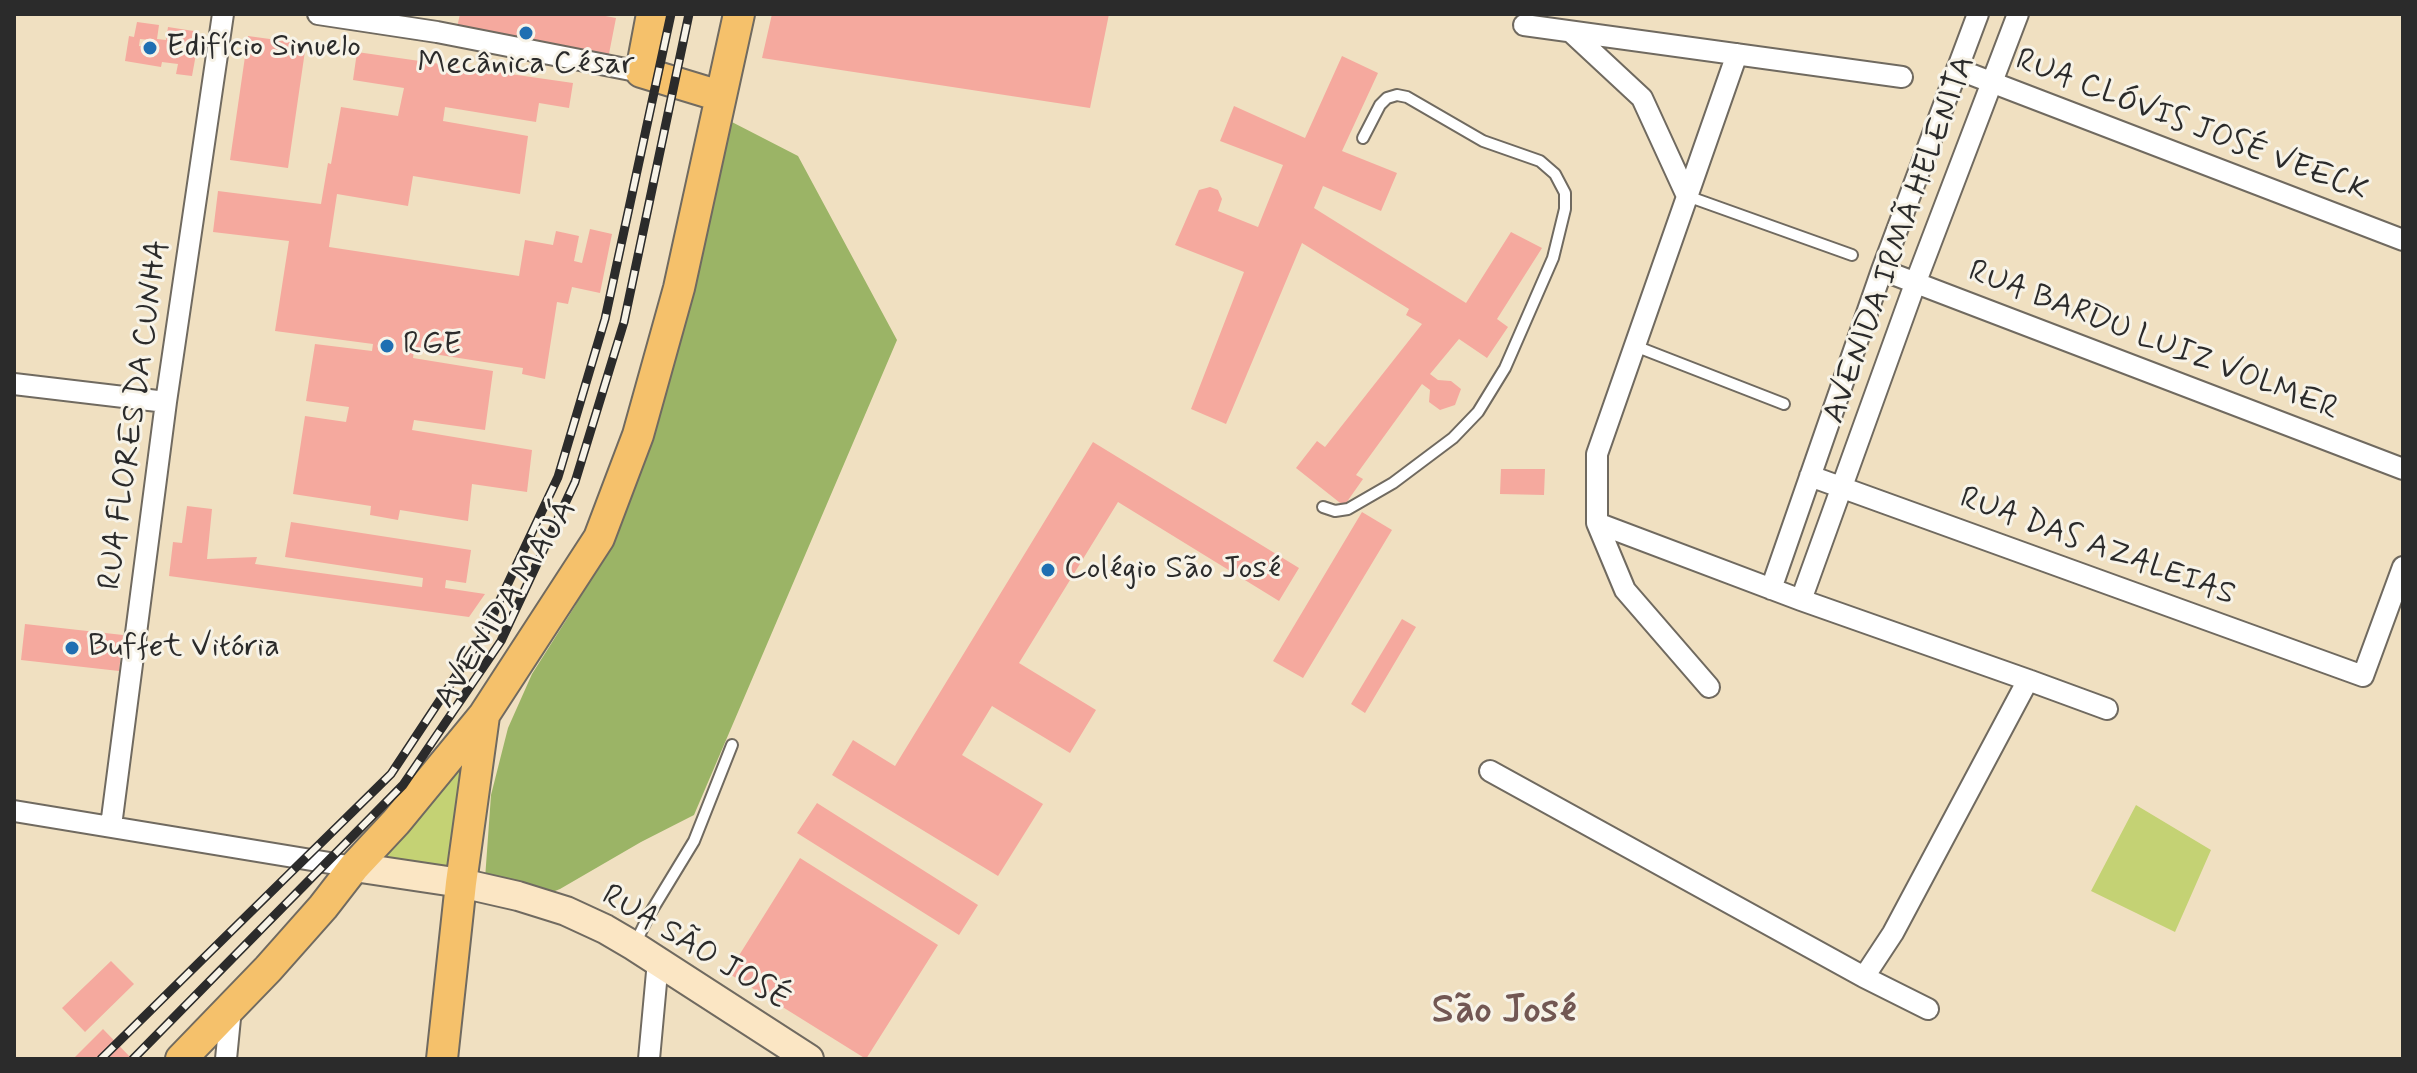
<!DOCTYPE html>
<html>
<head>
<meta charset="utf-8">
<style>
	body { margin:0 }
	#map { position:relative; width:2417px; height:1073px; overflow:hidden; background:#f0e0c1; font-family:Mynerve,sans-serif }
	canvas { display:block }
	.frame { position:absolute; inset:0; border:16px solid #2b2b2b; pointer-events:none }
</style>
</head>
<body>
<div id="map">
<canvas width="2417" height="1073"></canvas>
<div class="frame"></div>
</div>
<script>
const g = document.querySelector('canvas').getContext('2d');
g.lineJoin = 'round';
function paint(path, color) {
  g.fillStyle = color;
  g.fill(path, 'evenodd');
}
function poly(rows) {
  const path = new Path2D();
  for (const r of rows) {
    path.moveTo(r[0], r[1]);
    for (let i = 2; i < r.length; i += 2) path.lineTo(r[i], r[i + 1]);
  }
  return path;
}
function strokePath(path, color, width, dash) {
  g.strokeStyle = color;
  g.lineWidth = width;
  g.lineCap = dash ? 'butt' : 'round';
  g.setLineDash(dash || []);
  g.stroke(path);
}
function write(font, color, halo, rows, align = 'center') {
  g.font = font + ' Mynerve,sans-serif';
  g.lineWidth = 6;
  g.setLineDash([]);
  g.textBaseline = 'middle';
  g.strokeStyle = halo;
  g.fillStyle = color;
  for (const [text, x, y, turn = 0] of rows) {
    g.save();
    g.translate(x, y);
    g.rotate((+turn || 0) * Math.PI / 180);
    g.textAlign = isNaN(turn) ? turn : align;
    if (halo) g.strokeText(text, 0, 0);
    g.fillText(text, 0, 0);
    g.restore();
  }
}
const green = poly([
	[463,762,450,869,377,859],
	[2136,805,2211,850,2175,932,2091,891]
]);
const forest = poly([
	[728,120,798,156,897,340,694,815,641,842,560,889,535,899,485,879,491,795,508,728,532,674,575,606,604,546]
]);
const building = poly([
	[460,14,595,14,616,18,608,59,456,32],
	[772,14,1109,14,1090,108,762,58],
	[137,22,159,25,157,39,166,40,168,27,200,32,192,76,176,74,178,64,162,62,161,67,125,61,129,36,134,37],
	[140,39,150,40,149,48,139,46],
	[175,42,188,44,187,51,173,49],
	[248,36,306,44,288,168,230,160],
	[357,52,573,83,569,108,539,103,536,122,445,107,443,121,528,136,520,194,413,176,408,206,337,194,329,247,519,276,525,240,553,245,556,231,579,236,574,261,582,263,590,229,612,234,600,293,572,287,568,304,557,302,545,379,522,374,523,368,414,351,413,358,493,371,485,430,414,420,412,430,532,450,527,492,472,484,468,521,400,510,398,520,370,515,371,506,293,494,305,416,346,422,349,407,306,401,315,344,372,351,373,344,275,331,289,241,213,232,218,191,321,204,328,163,331,164,341,107,398,116,404,88,353,80],
	[1342,56,1378,73,1342,151,1397,173,1381,211,1323,186,1314,208,1466,303,1511,232,1542,248,1497,319,1508,327,1487,358,1459,339,1430,374,1438,380,1451,381,1461,389,1455,405,1440,410,1429,402,1430,390,1422,384,1356,475,1363,479,1344,506,1296,468,1317,441,1325,447,1422,324,1406,315,1409,309,1302,243,1226,424,1191,409,1244,272,1175,245,1199,190,1210,187,1218,190,1222,199,1218,211,1258,227,1283,165,1220,141,1234,106,1305,138],
	[1093,442,1299,568,1279,601,1118,502,1019,663,1096,710,1070,753,992,706,962,755,1043,804,998,876,832,775,853,740,895,766],
	[1501,469,1545,469,1544,495,1500,494],
	[187,506,212,509,207,559,257,557,255,564,422,587,423,578,285,557,291,522,471,550,466,583,446,580,445,588,485,594,469,617,169,576,173,542,182,543],
	[1362,512,1392,530,1303,678,1273,661],
	[1402,619,1416,627,1365,713,1351,704],
	[25,624,123,635,119,671,21,660],
	[817,803,978,905,959,935,797,833],
	[800,858,938,945,866,1059,728,973],
	[111,961,134,984,85,1032,62,1008],
	[103,1029,132,1059,73,1059]
]);
const lane = poly([
	[1687,196,1852,255],
	[1635,346,1784,404],
	[1323,507,1335,511,1348,509,1393,483,1453,438,1478,412,1505,368,1553,258,1565,209,1565,193,1555,174,1540,161,1483,141,1407,97,1397,95,1387,98,1380,105,1363,138],
	[635,944,649,915,694,841,732,745]
]);
const street = poly([
	[318,14,437,32,641,72],
	[1524,25,1902,77],
	[1571,32,1642,98,1687,196],
	[1957,69,2403,240],
	[1882,270,2403,469],
	[14,384,166,402],
	[1810,476,2363,676,2403,567],
	[1771,589,1882,270,1978,14],
	[1801,600,1915,284,2018,14],
	[2028,680,2107,709],
	[1709,687,1625,590,1597,523,1597,454,1737,54],
	[1490,771,1864,977,1893,933,2028,680,1801,600,1597,523],
	[14,811,354,867],
	[111,826,166,402,223,14],
	[1864,977,1928,1009],
	[226,1059,231,1008],
	[649,1059,658,961]
]);
const secondary = poly([
	[354,867,461,883,518,896,566,911,605,929,634,946,809,1059]
]);
const primary = poly([
	[652,14,641,72,720,96],
	[181,1059,268,969,323,907,354,867,396,822,484,715,599,538,638,435,679,288,739,14],
	[442,1059,461,883,484,716]
]);
const rail = poly([
	[101,1059,391,774,485,632,558,477,605,319,671,14],
	[133,1059,403,785,501,641,575,482,624,322,689,14]
]);
const markers = [
	[526,33,8,"#1f6fb2"],
	[150,48,8,"#1f6fb2"],
	[387,346,8,"#1f6fb2"],
	[1048,570,8,"#1f6fb2"],
	[72,648,8,"#1f6fb2"]
];
const poiNames = [
	["Edifício Sinuelo",166,48],
	["Mecânica César",526,65,"center"],
	["RGE",403,346],
	["Colégio São José",1064,570],
	["Buffet Vitória",88,648]
];
const streetNames = [
	["RUA CLÓVIS JOSÉ VEECK",2191,127,21],
	["AVENIDA IRMÃ HELENITA",1901,240,-70],
	["RUA BARDU LUIZ VOLMER",2153,342,21],
	["RUA FLORES DA CUNHA",136,415,-82],
	["RUA DAS AZALEIAS",2097,548,20],
	["AVENIDA MAUÁ",507,605,-58],
	["RUA SÃO JOSÉ",695,949,31]
];
const districtNames = [
	["São José",1504,1013]
];
paint(green, '#c4d274');
paint(forest, '#9bb466');
paint(building, '#f5a99e');
strokePath(lane, '#706a60', 14);
strokePath(street, '#706a60', 24);
strokePath(secondary, '#706a60', 32);
strokePath(primary, '#706a60', 34);
strokePath(lane, '#fff', 10);
strokePath(street, '#fff', 20);
strokePath(secondary, '#fbe6c4', 28);
strokePath(primary, '#f5c16b', 30);
strokePath(rail, '#2b2b2b', 9);
strokePath(rail, '#f7f3e8', 6, [18]);
for (const [x, y, r, color] of markers) {
  const dot = new Path2D();
  dot.arc(x, y, r, 0, 2 * Math.PI);
  g.fillStyle = color;
  g.fill(dot);
  strokePath(dot, '#f7f3e8', 3);
}
write('32px', '#2b2b2b', '#f7f3e8', poiNames, 'left');
write('32px', '#2b2b2b', '#f7f3e8', streetNames);
write('bold 40px', '#725753', '#f7f3e8', districtNames);
</script>
</body>
</html>
